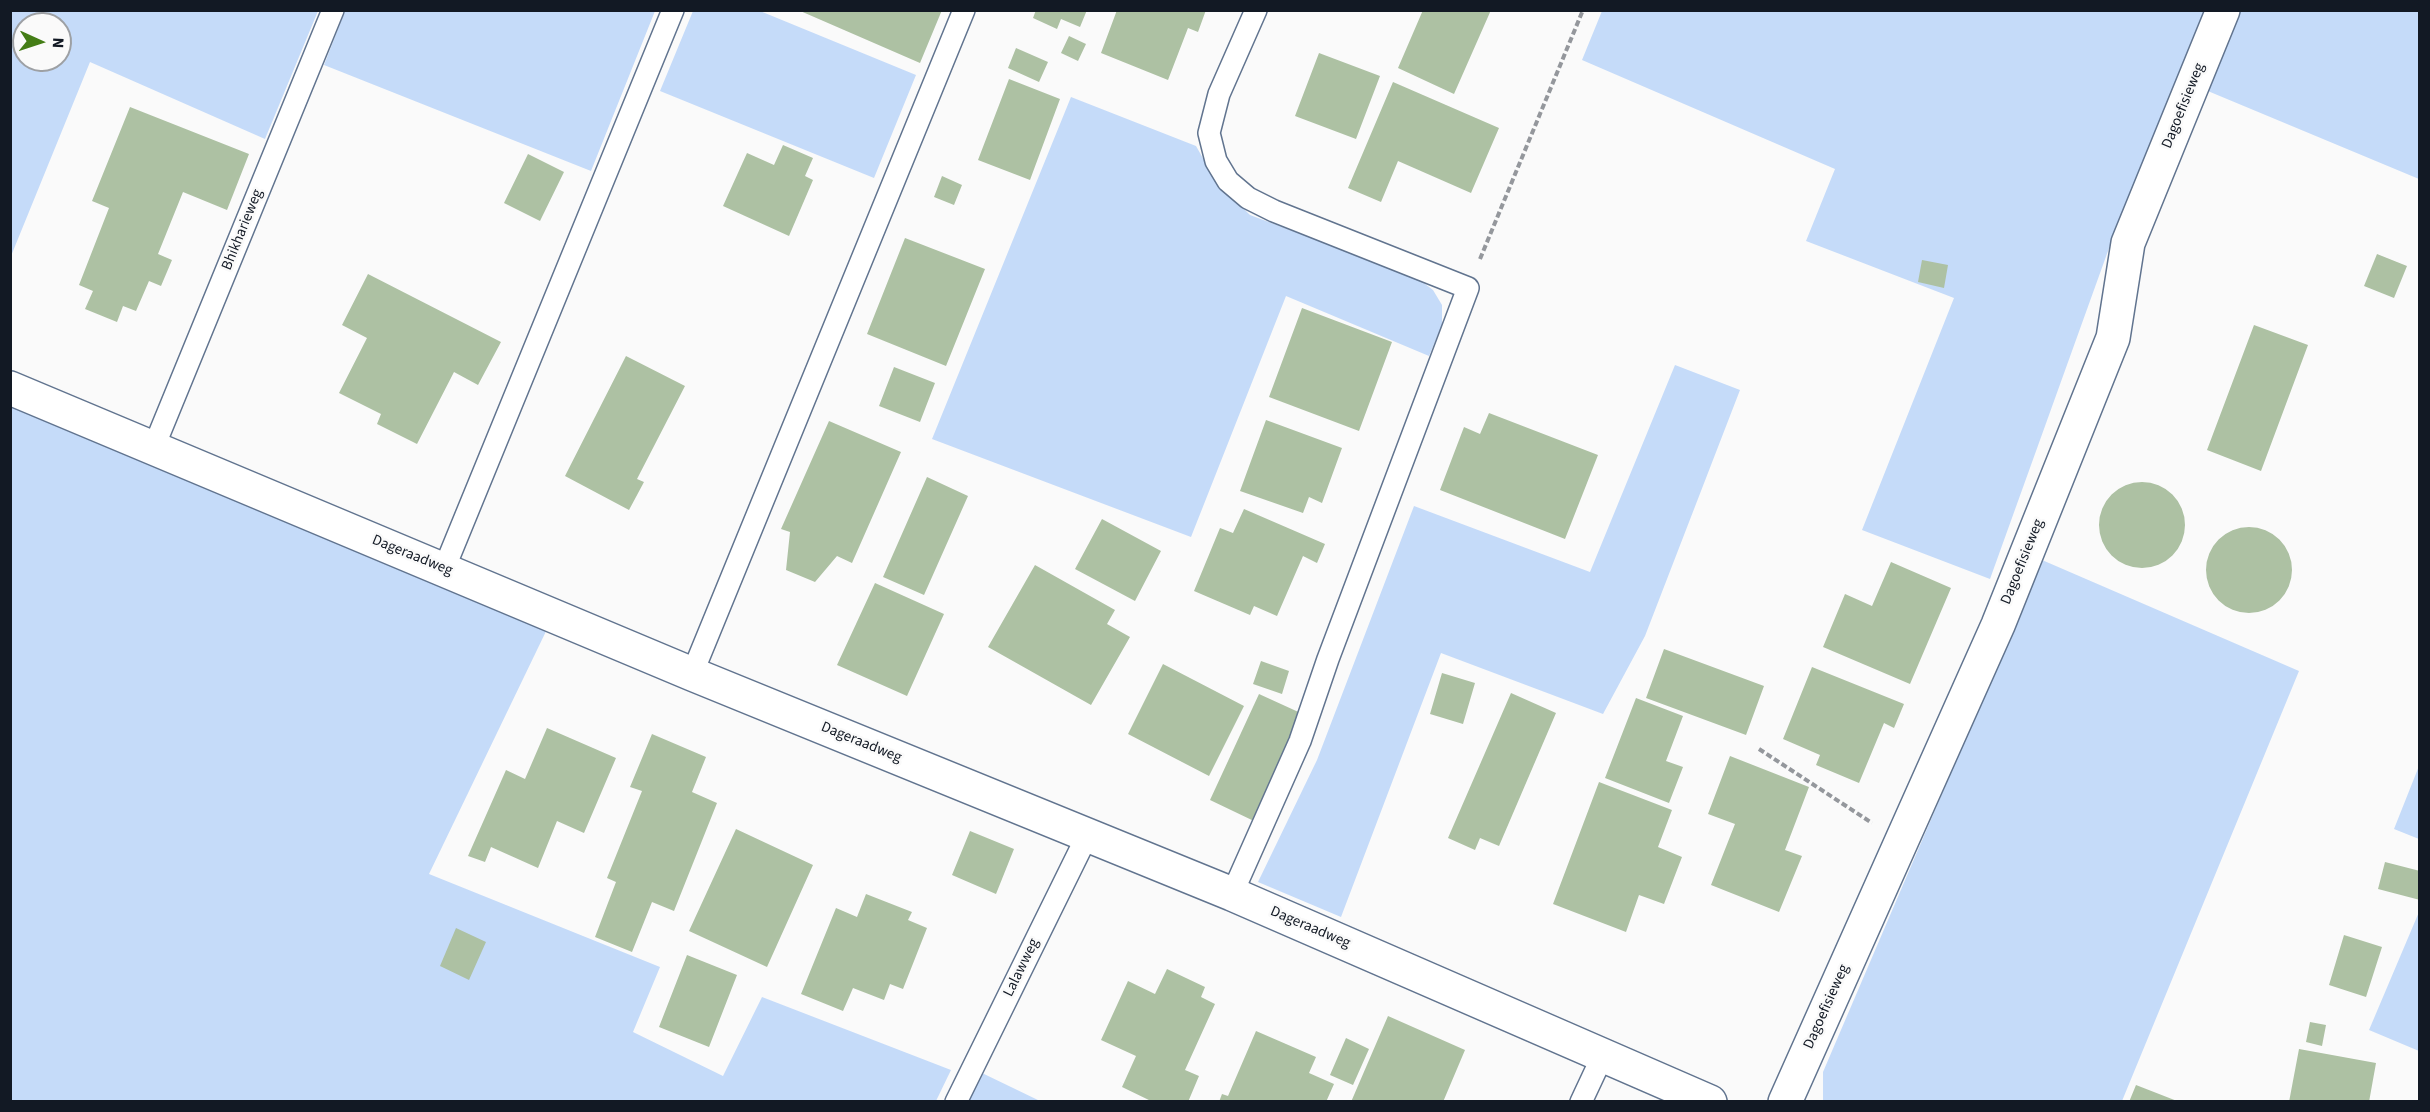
<!DOCTYPE html>
<html>
<head>
<meta charset="utf-8">
<style>
	body { margin:0 }
	#map { position:relative; width:2430px; height:1112px; overflow:hidden; background:#fafafa; font-family:"Source Sans 3",sans-serif }
	canvas { display:block }
	.frame { position:absolute; inset:0; border:12px solid #121924; pointer-events:none }
	.north { position:absolute; left:12px; top:12px; width:60px; height:60px; box-sizing:border-box; background:#fafafa; border:2px solid #9da0a4; border-radius:50%; rotate:93deg; font-size:16px; font-weight:700; line-height:24px; text-align:center; color:#121924 }
	.north::after { content:''; display:block; margin:auto; width:21px; height:27px; background:#447d16; clip-path:polygon(50% 0,100% 100%,50% 72%,0 100%) }
</style>
</head>
<body>
<div id="map">
<canvas width="2430" height="1112"></canvas>
<div class="frame"></div>
<div class="north">N</div>
</div>
<script>
const g = document.querySelector('canvas').getContext('2d');
g.lineJoin = 'round';
function paint(path, color) {
  g.fillStyle = color;
  g.fill(path, 'evenodd');
}
function poly(rows) {
  const path = new Path2D();
  for (const r of rows) {
    if (r.length === 3) {
      path.moveTo(r[0] + r[2], r[1]);
      path.arc(r[0], r[1], r[2], 0, 2 * Math.PI);
      continue;
    }
    path.moveTo(r[0], r[1]);
    for (let i = 2; i < r.length; i += 2) path.lineTo(r[i], r[i + 1]);
  }
  return path;
}
function strokePath(path, color, width, dash) {
  g.strokeStyle = color;
  g.lineWidth = width;
  g.lineCap = dash ? 'butt' : 'round';
  g.setLineDash(dash || []);
  g.stroke(path);
}
function write(font, color, halo, rows, align = 'center') {
  g.font = font + ' "Source Sans 3",sans-serif';
  g.lineWidth = 5;
  g.setLineDash([]);
  g.textBaseline = 'middle';
  g.strokeStyle = halo;
  g.fillStyle = color;
  for (const [text, x, y, turn = 0] of rows) {
    g.save();
    g.translate(x, y);
    g.rotate((+turn || 0) * Math.PI / 180);
    g.textAlign = isNaN(turn) ? turn : align;
    if (halo) g.strokeText(text, 0, 0);
    g.fillText(text, 0, 0);
    g.restore();
  }
}
const green = poly([
	[11,10,318,10,318,11,265,139,90,62,11,256],
	[24,24,60,24,60,60,24,60],
	[345,11,345,10,655,11,591,171,324,65],
	[693,11,760,11,916,75,874,178,660,91],
	[1602,11,2207,11,2113,237,1990,579,1862,530,1954,298,1806,241,1835,169,1582,60],
	[2236,11,2419,11,2419,179,2203,89],
	[1071,97,1196,146,1216,181,1250,215,1416,277,1433,290,1442,305,1442,325,1429,356,1286,296,1191,537,932,439],
	[1675,365,1740,390,1645,636,1603,714,1441,653,1341,917,1258,882,1317,760,1414,506,1590,572],
	[10,405,550,623,429,874,660,967,633,1032,723,1076,762,997,951,1070,936,1101,11,1101],
	[2042,560,2299,671,2122,1101,1823,1102,1823,1072],
	[2419,766,2420,839,2419,839,2394,829],
	[2419,912,2420,1051,2419,1051,2369,1030],
	[982,1073,1040,1101,968,1102]
]);
const building = poly([
	[798,10,942,10,920,63],
	[1036,10,1087,10,1080,27,1061,19,1057,29,1033,18],
	[1117,10,1206,10,1198,32,1188,28,1168,80,1101,53],
	[1423,10,1491,10,1454,94,1398,68],
	[1069,36,1086,44,1078,61,1061,53],
	[1016,48,1048,62,1039,82,1008,68],
	[1319,53,1380,76,1356,139,1295,116],
	[1009,79,1060,99,1030,180,978,160],
	[1393,82,1499,128,1471,193,1398,161,1381,202,1348,188],
	[130,107,249,154,227,210,183,192,158,254,172,260,161,286,149,281,136,311,123,306,117,322,85,309,93,291,79,285,109,208,92,201],
	[783,145,813,158,805,176,813,180,789,236,723,206,747,153,774,165],
	[528,154,564,172,540,221,504,203],
	[942,176,962,185,954,205,934,197],
	[905,238,985,269,946,366,867,334],
	[2377,254,2407,266,2394,298,2364,286],
	[1922,260,1948,265,1944,288,1918,282],
	[368,274,501,342,478,385,454,372,417,444,377,424,381,414,339,393,367,338,342,325],
	[1302,308,1392,342,1359,431,1269,397],
	[2254,325,2308,345,2261,471,2207,450],
	[626,356,685,386,637,479,644,482,629,510,565,476],
	[894,367,935,383,920,422,879,406],
	[1489,413,1598,455,1565,539,1440,490,1464,427,1480,434],
	[1266,420,1342,448,1322,503,1309,497,1303,513,1240,491],
	[829,421,901,452,852,563,837,556,815,582,786,570,790,532,781,529],
	[927,477,968,496,924,595,883,577],
	[2142,525,43],
	[1244,509,1325,544,1317,563,1303,556,1277,616,1254,606,1250,615,1194,591,1220,528,1233,533],
	[1102,519,1161,551,1135,601,1075,569],
	[2249,570,43],
	[1891,562,1951,588,1910,684,1823,647,1845,594,1872,606],
	[1035,565,1115,610,1107,624,1130,637,1091,705,988,647],
	[875,583,944,614,907,696,837,665],
	[1664,649,1764,686,1746,735,1646,698],
	[1261,661,1289,671,1282,694,1253,684],
	[1163,664,1244,706,1209,776,1128,734],
	[1812,667,1904,704,1894,728,1884,723,1859,783,1816,765,1820,755,1783,739],
	[1442,673,1475,683,1463,724,1430,714],
	[1511,693,1556,713,1499,846,1480,838,1475,850,1448,838],
	[1259,694,1305,715,1256,822,1210,800],
	[1636,698,1683,716,1666,761,1683,767,1669,803,1605,778],
	[547,728,616,758,584,833,557,821,538,868,491,847,485,862,468,856,506,770,525,779],
	[652,734,706,757,692,792,717,803,674,911,652,902,632,952,595,937,616,882,607,878,642,791,630,787],
	[1730,756,1809,787,1785,850,1802,856,1779,912,1711,885,1735,824,1708,814],
	[1599,782,1672,810,1658,847,1682,857,1664,904,1639,895,1626,932,1553,904],
	[736,829,813,865,767,967,689,931],
	[970,831,1014,849,996,894,952,875],
	[2385,862,2420,871,2420,900,2378,889],
	[866,894,912,912,908,920,927,928,903,989,890,984,884,1000,853,988,843,1011,801,994,836,908,857,917],
	[456,928,486,942,469,980,440,966],
	[2344,935,2382,947,2366,997,2329,985],
	[687,955,737,975,709,1047,659,1027],
	[1167,969,1205,987,1201,997,1215,1004,1185,1070,1199,1076,1188,1102,1153,1102,1122,1087,1136,1056,1101,1040,1128,981,1155,994],
	[1388,1016,1465,1050,1443,1102,1351,1102],
	[2310,1022,2326,1025,2322,1046,2306,1042],
	[1256,1031,1316,1057,1309,1073,1334,1084,1326,1102,1219,1102,1222,1094,1228,1096],
	[1346,1038,1369,1049,1353,1085,1330,1075],
	[2299,1049,2376,1063,2369,1102,2289,1102],
	[2136,1085,2177,1101,2177,1102,2129,1102]
]);
const path = poly([
	[1480,259,1583,10],
	[1759,749,1872,823]
]);
const lane = poly([
	[153,449,333,10],
	[444,569,673,10],
	[692,674,964,10],
	[1232,894,1300,741,1328,659,1468,288,1274,211,1248,198,1228,181,1216,161,1209,133,1219,94,1256,10],
	[956,1102,1088,834],
	[1581,1102,1603,1055]
]);
const street = poly([
	[10,388,692,674,1232,894,1710,1102],
	[1785,1102,1998,625,2113,338,2128,243,2223,10]
]);
const streetNames = [
	["Dagoefisieweg",2184,106,-68],
	["Bhikharieweg",243,230,-68],
	["Dageraadweg",412,556,22],
	["Dagoefisieweg",2023,562,-68],
	["Dageraadweg",861,743,22],
	["Dageraadweg",1310,928,23],
	["Lalawweg",1022,968,-64],
	["Dagoefisieweg",1827,1007,-66]
];
paint(green, '#c5dbf9');
paint(building, '#adc1a3');
strokePath(lane, '#61748f', 24);
strokePath(street, '#61748f', 36);
strokePath(path, '#94979c', 4, [6, 3]);
strokePath(lane, '#fff', 21);
strokePath(street, '#fff', 33);
write('15px', '#121924', '#fafafa', streetNames);
</script>
</body>
</html>
